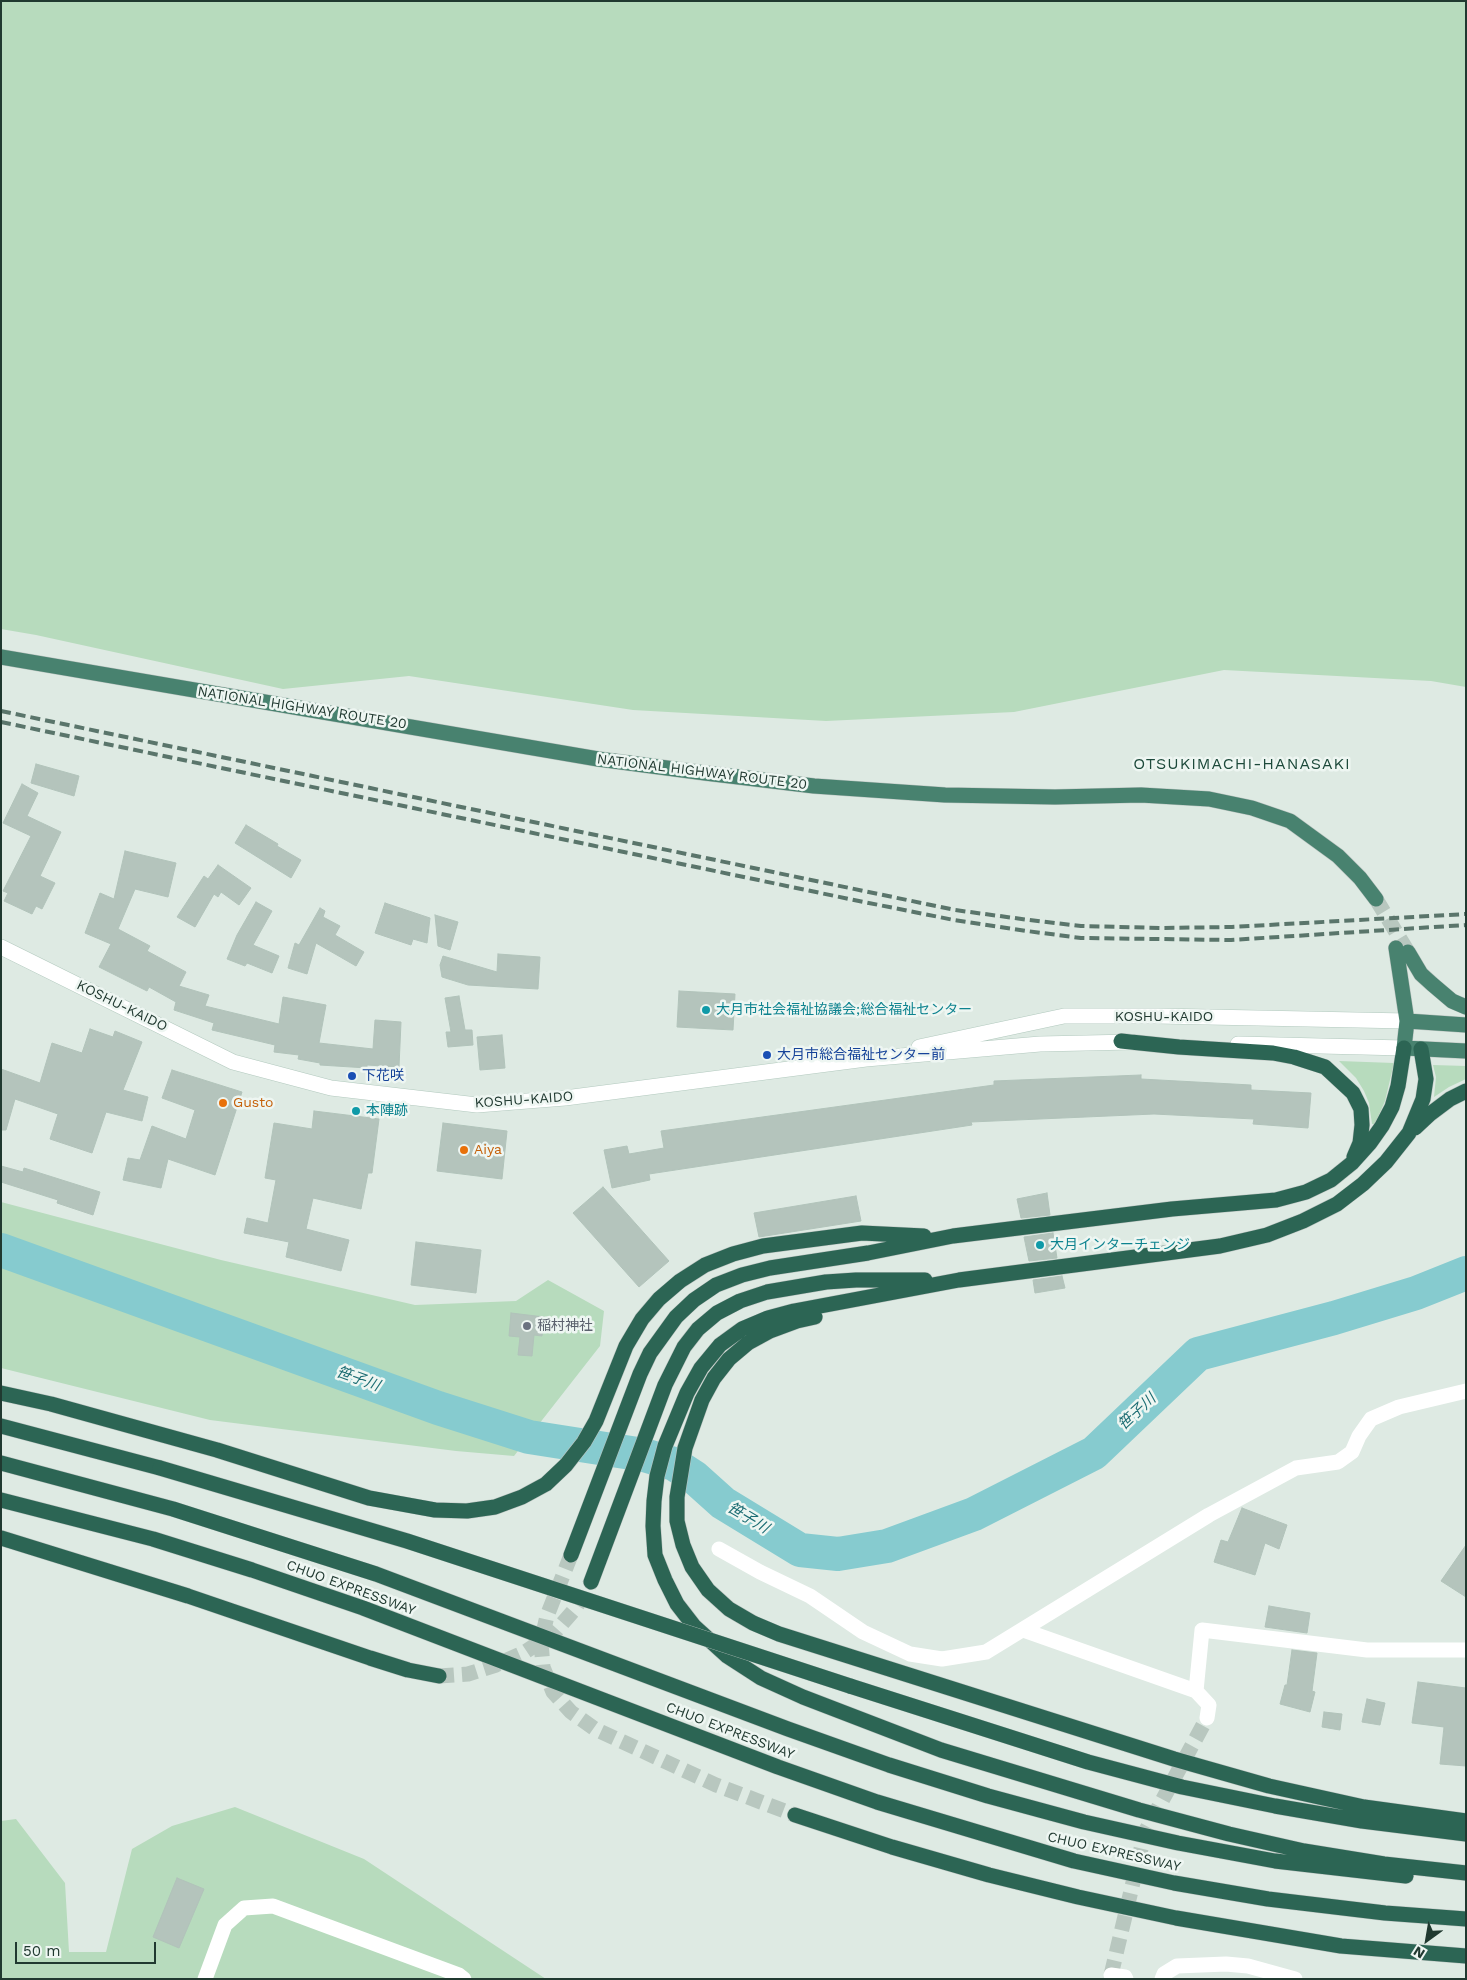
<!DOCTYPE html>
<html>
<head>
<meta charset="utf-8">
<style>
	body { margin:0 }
	#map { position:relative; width:1467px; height:1980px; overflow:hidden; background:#deeae3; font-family:"Work Sans",sans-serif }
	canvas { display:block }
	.frame { position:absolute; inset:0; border:2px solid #203930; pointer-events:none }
	.north { position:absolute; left:1402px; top:1915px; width:50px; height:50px; -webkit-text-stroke:4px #eef6f2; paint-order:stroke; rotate:212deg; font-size:14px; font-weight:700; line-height:20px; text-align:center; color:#203930 }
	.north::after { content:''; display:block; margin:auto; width:18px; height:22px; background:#203930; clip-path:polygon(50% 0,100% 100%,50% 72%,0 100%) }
	.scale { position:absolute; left:15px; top:1942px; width:141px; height:22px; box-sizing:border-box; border:2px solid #203930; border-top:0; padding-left:6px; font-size:15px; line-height:18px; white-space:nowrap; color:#203930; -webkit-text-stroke:4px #eef6f2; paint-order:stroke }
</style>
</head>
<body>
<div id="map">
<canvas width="1467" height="1980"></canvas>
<div class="frame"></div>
<div class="north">N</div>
<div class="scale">50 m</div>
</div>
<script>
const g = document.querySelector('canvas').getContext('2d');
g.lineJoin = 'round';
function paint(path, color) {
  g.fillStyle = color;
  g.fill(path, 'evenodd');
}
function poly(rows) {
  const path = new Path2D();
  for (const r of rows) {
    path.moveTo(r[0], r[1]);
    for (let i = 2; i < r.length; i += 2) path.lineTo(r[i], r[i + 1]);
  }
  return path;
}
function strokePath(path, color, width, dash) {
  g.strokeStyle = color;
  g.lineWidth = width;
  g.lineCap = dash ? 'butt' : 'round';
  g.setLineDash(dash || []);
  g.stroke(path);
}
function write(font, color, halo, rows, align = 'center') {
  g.font = font + ' "Work Sans","Noto Sans JP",sans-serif';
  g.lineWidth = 5;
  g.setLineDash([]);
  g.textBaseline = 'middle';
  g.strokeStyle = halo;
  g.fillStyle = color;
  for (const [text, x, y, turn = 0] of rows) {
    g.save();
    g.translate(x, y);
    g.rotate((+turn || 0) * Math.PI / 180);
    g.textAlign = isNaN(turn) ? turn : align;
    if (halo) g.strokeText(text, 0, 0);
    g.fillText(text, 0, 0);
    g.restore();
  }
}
const green = poly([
	[1,1,1466,1,1466,687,1431,681,1224,670,1014,712,826,721,633,710,409,676,283,689,36,635,1,629],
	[1339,1061,1394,1063,1385,1101,1375,1124,1372,1124,1369,1103,1364,1091,1356,1078],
	[1433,1065,1466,1066,1466,1079,1449,1087,1434,1097,1436,1077],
	[1,1202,221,1260,415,1305,516,1301,548,1280,604,1311,600,1346,514,1456,456,1451,210,1420,1,1368],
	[235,1807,364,1859,546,1979,1,1979,1,1821,16,1819,65,1883,69,1952,106,1952,132,1849,172,1826]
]);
const river = poly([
	[1,1250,438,1408,529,1437,644,1455,674,1464,694,1477,723,1503,800,1550,838,1554,887,1546,974,1514,1094,1453,1198,1354,1334,1318,1416,1293,1466,1273]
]);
const building = poly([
	[36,764,79,776,74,796,31,783,36,764],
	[22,784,38,793,27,816,61,832,40,876,55,883,42,909,36,906,32,914,4,901,8,893,3,891,31,836,3,823,22,784],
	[246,825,278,844,277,846,301,860,291,878,235,843,246,825],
	[125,851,176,863,168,897,135,889,118,929,150,946,147,951,186,972,179,986,209,995,205,1006,279,1024,283,997,326,1005,319,1043,373,1049,375,1020,401,1022,399,1067,367,1065,367,1068,320,1065,320,1063,298,1059,299,1055,274,1052,275,1045,212,1030,214,1023,174,1010,176,1002,149,987,147,991,99,967,111,944,85,933,100,893,114,899,125,851],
	[218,865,251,888,239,905,221,892,218,897,214,894,195,927,177,917,204,876,208,879,218,865],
	[256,902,272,911,253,945,279,956,272,973,247,963,245,966,227,959,237,935,256,902],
	[385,903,430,918,427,943,413,939,411,945,375,933,385,903],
	[320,908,325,911,323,917,340,926,335,935,364,952,356,966,316,943,307,974,288,968,295,943,299,945,320,908],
	[435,915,458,922,450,950,438,946,435,915],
	[498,954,540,957,538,989,468,985,442,977,440,965,443,956,497,972,498,954],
	[679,991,735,994,733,1030,677,1027,679,991],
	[459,996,465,1030,472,1030,473,1045,448,1047,446,1032,451,1032,445,998,459,996],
	[90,1029,113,1037,115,1031,142,1042,123,1090,148,1097,142,1121,106,1112,92,1153,50,1139,58,1114,15,1099,6,1130,1,1130,1,1069,40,1083,52,1043,82,1053,90,1029],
	[502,1035,505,1068,480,1070,477,1037,502,1035],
	[172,1070,242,1092,215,1175,168,1159,161,1188,123,1180,128,1158,140,1160,152,1126,186,1139,195,1110,162,1098,172,1070],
	[1141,1075,1141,1079,1251,1085,1251,1090,1311,1093,1308,1128,1253,1124,1254,1119,1154,1114,971,1122,972,1125,649,1174,650,1180,612,1188,604,1150,627,1146,629,1154,664,1148,661,1131,994,1085,994,1081,1141,1075],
	[314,1111,379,1119,372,1173,368,1173,361,1209,313,1198,306,1229,349,1240,341,1271,286,1257,289,1242,244,1233,247,1218,268,1223,276,1180,265,1178,274,1123,312,1129,314,1111],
	[443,1123,507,1131,502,1179,437,1171,443,1123],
	[1,1166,23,1172,24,1168,100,1192,93,1215,57,1203,58,1200,1,1182,1,1166],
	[603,1187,669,1261,639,1287,573,1213,603,1187],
	[1047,1193,1050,1215,1021,1218,1017,1199,1047,1193],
	[856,1196,861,1221,759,1237,754,1213,856,1196],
	[1053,1233,1057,1258,1029,1261,1024,1237,1053,1233],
	[416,1242,481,1250,476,1293,411,1285,416,1242],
	[1062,1276,1065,1288,1035,1293,1033,1280,1062,1276],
	[511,1313,544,1317,542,1336,534,1335,532,1356,518,1355,520,1337,509,1336,511,1313],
	[1242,1508,1287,1525,1279,1549,1265,1543,1255,1575,1214,1562,1221,1540,1228,1542,1242,1508],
	[1466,1545,1466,1597,1441,1581,1466,1545],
	[1269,1606,1310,1613,1307,1633,1265,1627,1269,1606],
	[1292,1650,1317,1653,1312,1691,1315,1692,1310,1712,1280,1704,1285,1685,1287,1685,1292,1650],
	[1418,1682,1466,1688,1466,1766,1440,1764,1444,1727,1412,1723,1418,1682],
	[1367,1699,1385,1703,1380,1725,1362,1722,1367,1699],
	[1324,1712,1342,1714,1340,1730,1322,1727,1324,1712],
	[177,1878,204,1889,179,1948,153,1937,177,1878]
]);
const minorTunnel = poly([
	[1111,1975,1145,1832,1207,1718]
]);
const trunkTunnel = poly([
	[1376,899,1408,952]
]);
const motorwayTunnel = poly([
	[571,1555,547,1616,541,1642,543,1667,553,1692,571,1712,595,1729,716,1785,795,1815],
	[439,1676,468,1674,496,1665,525,1652,555,1632,575,1609,591,1582]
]);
const minor = poly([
	[719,1549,760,1572,810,1596,863,1632,910,1654,942,1659,986,1652,1209,1515,1296,1468,1338,1462,1352,1452,1359,1436,1371,1419,1399,1407,1466,1391],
	[1023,1630,1196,1691],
	[1207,1718,1209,1705,1196,1691,1202,1630,1367,1650,1466,1650],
	[1111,1975,1125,1977,1126,1979],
	[1162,1979,1164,1974,1177,1966,1226,1964,1248,1966,1295,1979]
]);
const tertiary = poly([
	[205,1979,225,1925,244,1908,273,1906,459,1975,464,1979]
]);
const secondary = poly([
	[1,947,233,1062,331,1088,477,1105,565,1098,866,1059,1040,1044,1132,1042],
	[1238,1044,1404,1048],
	[919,1047,1064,1016,1158,1016,1407,1021]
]);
const trunk = poly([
	[1,657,598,759,705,773,814,786,945,795,1055,797,1141,795,1209,799,1252,808,1290,821,1338,856,1360,878,1376,899],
	[1396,948,1407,1021,1404,1048,1466,1051],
	[1408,952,1421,974,1432,984,1452,1001,1466,1007],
	[1407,1021,1466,1025]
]);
const motorway = poly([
	[1121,1041,1179,1047,1273,1053,1294,1057,1325,1067,1353,1093,1361,1109,1362,1125,1360,1143,1354,1157],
	[1421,1049,1426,1079,1423,1099,1409,1133,1386,1162,1363,1184,1337,1204,1303,1221,1267,1235,1220,1246,959,1280,794,1311,768,1318,742,1329,720,1345,701,1368,687,1393,665,1446,657,1476,654,1501,653,1526,655,1555,665,1580,677,1604,694,1626,727,1656,761,1678,803,1697,941,1750,1139,1810,1229,1834,1304,1851,1384,1864,1466,1873],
	[1415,1128,1430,1114,1450,1099,1466,1091],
	[815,1317,797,1321,770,1331,748,1343,729,1359,714,1378,702,1400,685,1448,677,1497,677,1521,683,1545,692,1567,708,1590,729,1609,753,1623,779,1634,1174,1759,1269,1786,1364,1807,1466,1821],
	[1,1393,51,1404,217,1450,369,1498,435,1510,467,1511,495,1507,522,1497,546,1484,566,1465,584,1442,596,1421,626,1346,642,1319,659,1299,680,1281,705,1265,733,1254,763,1246,862,1233,924,1236],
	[1,1426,160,1468],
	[1,1463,173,1509,376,1574,788,1729,889,1765,988,1796,1084,1822,1178,1843,1275,1861,1406,1876],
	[1,1500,153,1539,252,1570,363,1608,778,1767,877,1802,1074,1861,1174,1883,1268,1899,1385,1913,1466,1919],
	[1,1538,188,1596,370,1658,408,1670,439,1676],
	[571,1555,640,1374,650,1353,676,1317,694,1300,716,1285,742,1275,770,1268,868,1253,953,1236,1172,1209,1276,1200,1306,1192,1331,1180,1352,1163,1370,1143,1382,1126,1392,1107,1398,1086,1404,1048],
	[591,1582,665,1385,684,1347,698,1329,717,1313,740,1301,767,1292,826,1282,856,1280,925,1280],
	[850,1686,1088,1762,1182,1787,1275,1806,1362,1821,1466,1834],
	[795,1815,892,1847,989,1875,1078,1897,1176,1918,1341,1946,1466,1956]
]);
const rail = poly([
	[1,711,955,910,1029,920,1081,926,1161,928,1232,927,1466,914],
	[1,722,854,900,954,920,1027,931,1081,938,1231,940,1466,925]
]);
const motorwayBridge = poly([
	[160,1468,407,1541,850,1686]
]);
const markers = [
	[706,1010,5,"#0f9aa8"],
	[767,1055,5,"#1a4fb4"],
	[352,1076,5,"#1a4fb4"],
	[223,1103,5,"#e8710a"],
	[356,1111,5,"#0f9aa8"],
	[464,1150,5,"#e8710a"],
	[1040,1245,5,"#0f9aa8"],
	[527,1326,5,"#6b7280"]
];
const streetNames = [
	["NATIONAL HIGHWAY ROUTE 20",302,708,9],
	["NATIONAL HIGHWAY ROUTE 20",702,772,7],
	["KOSHU-KAIDO",122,1006,26],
	["KOSHU-KAIDO",1164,1017],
	["KOSHU-KAIDO",524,1100,-4],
	["CHUO EXPRESSWAY",351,1588,20],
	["CHUO EXPRESSWAY",730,1731,21],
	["CHUO EXPRESSWAY",1114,1852,13]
];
const cultureNames = [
	["大月市社会福祉協議会;総合福祉センター",716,1010],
	["本陣跡",366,1111],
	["大月インターチェンジ",1050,1245]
];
const transitNames = [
	["大月市総合福祉センター前",777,1055],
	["下花咲",362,1076]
];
const foodNames = [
	["Gusto",233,1103],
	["Aiya",474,1150]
];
const worshipNames = [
	["稲村神社",537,1326]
];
const waterNames = [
	["笹子川",358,1379,20],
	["笹子川",1137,1412,-43],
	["笹子川",748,1518,31]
];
const quarterNames = [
	["OTSUKIMACHI-HANASAKI",1242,764]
];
paint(green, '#b7dbbd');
strokePath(river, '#86cbcf', 34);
paint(building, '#b4c4bc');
strokePath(building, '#b1c3ba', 1);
strokePath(minorTunnel, '#b8c7bf', 15, [15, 8]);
strokePath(trunkTunnel, '#b8c7bf', 15, [15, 8]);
strokePath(motorwayTunnel, '#b8c7bf', 15, [15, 8]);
strokePath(secondary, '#b2c9be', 16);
strokePath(trunk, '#bcc4c1', 16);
strokePath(motorway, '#bcc4c1', 16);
strokePath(minor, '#fff', 15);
strokePath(tertiary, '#fff', 15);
strokePath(secondary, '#fff', 15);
strokePath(trunk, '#48826f', 15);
strokePath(motorway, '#2c6554', 15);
strokePath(rail, '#5a756b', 4, [10, 5]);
strokePath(motorwayBridge, '#bcc4c1', 16, []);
strokePath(motorwayBridge, '#2c6554', 15);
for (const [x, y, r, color] of markers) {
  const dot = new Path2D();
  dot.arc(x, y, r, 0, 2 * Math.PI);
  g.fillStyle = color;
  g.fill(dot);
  strokePath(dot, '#eef6f2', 2);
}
write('14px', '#203930', '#eef6f2', streetNames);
write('14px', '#0d838f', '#eef6f2', cultureNames, 'left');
write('14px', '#164399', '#eef6f2', transitNames, 'left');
write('14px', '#c56008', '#eef6f2', foodNames, 'left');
write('14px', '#5b616d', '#eef6f2', worshipNames, 'left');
write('italic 15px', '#1c6d73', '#eef6f2', waterNames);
g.letterSpacing = '1px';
write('16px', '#1d4a3b', '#eef6f2', quarterNames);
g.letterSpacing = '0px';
</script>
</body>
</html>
